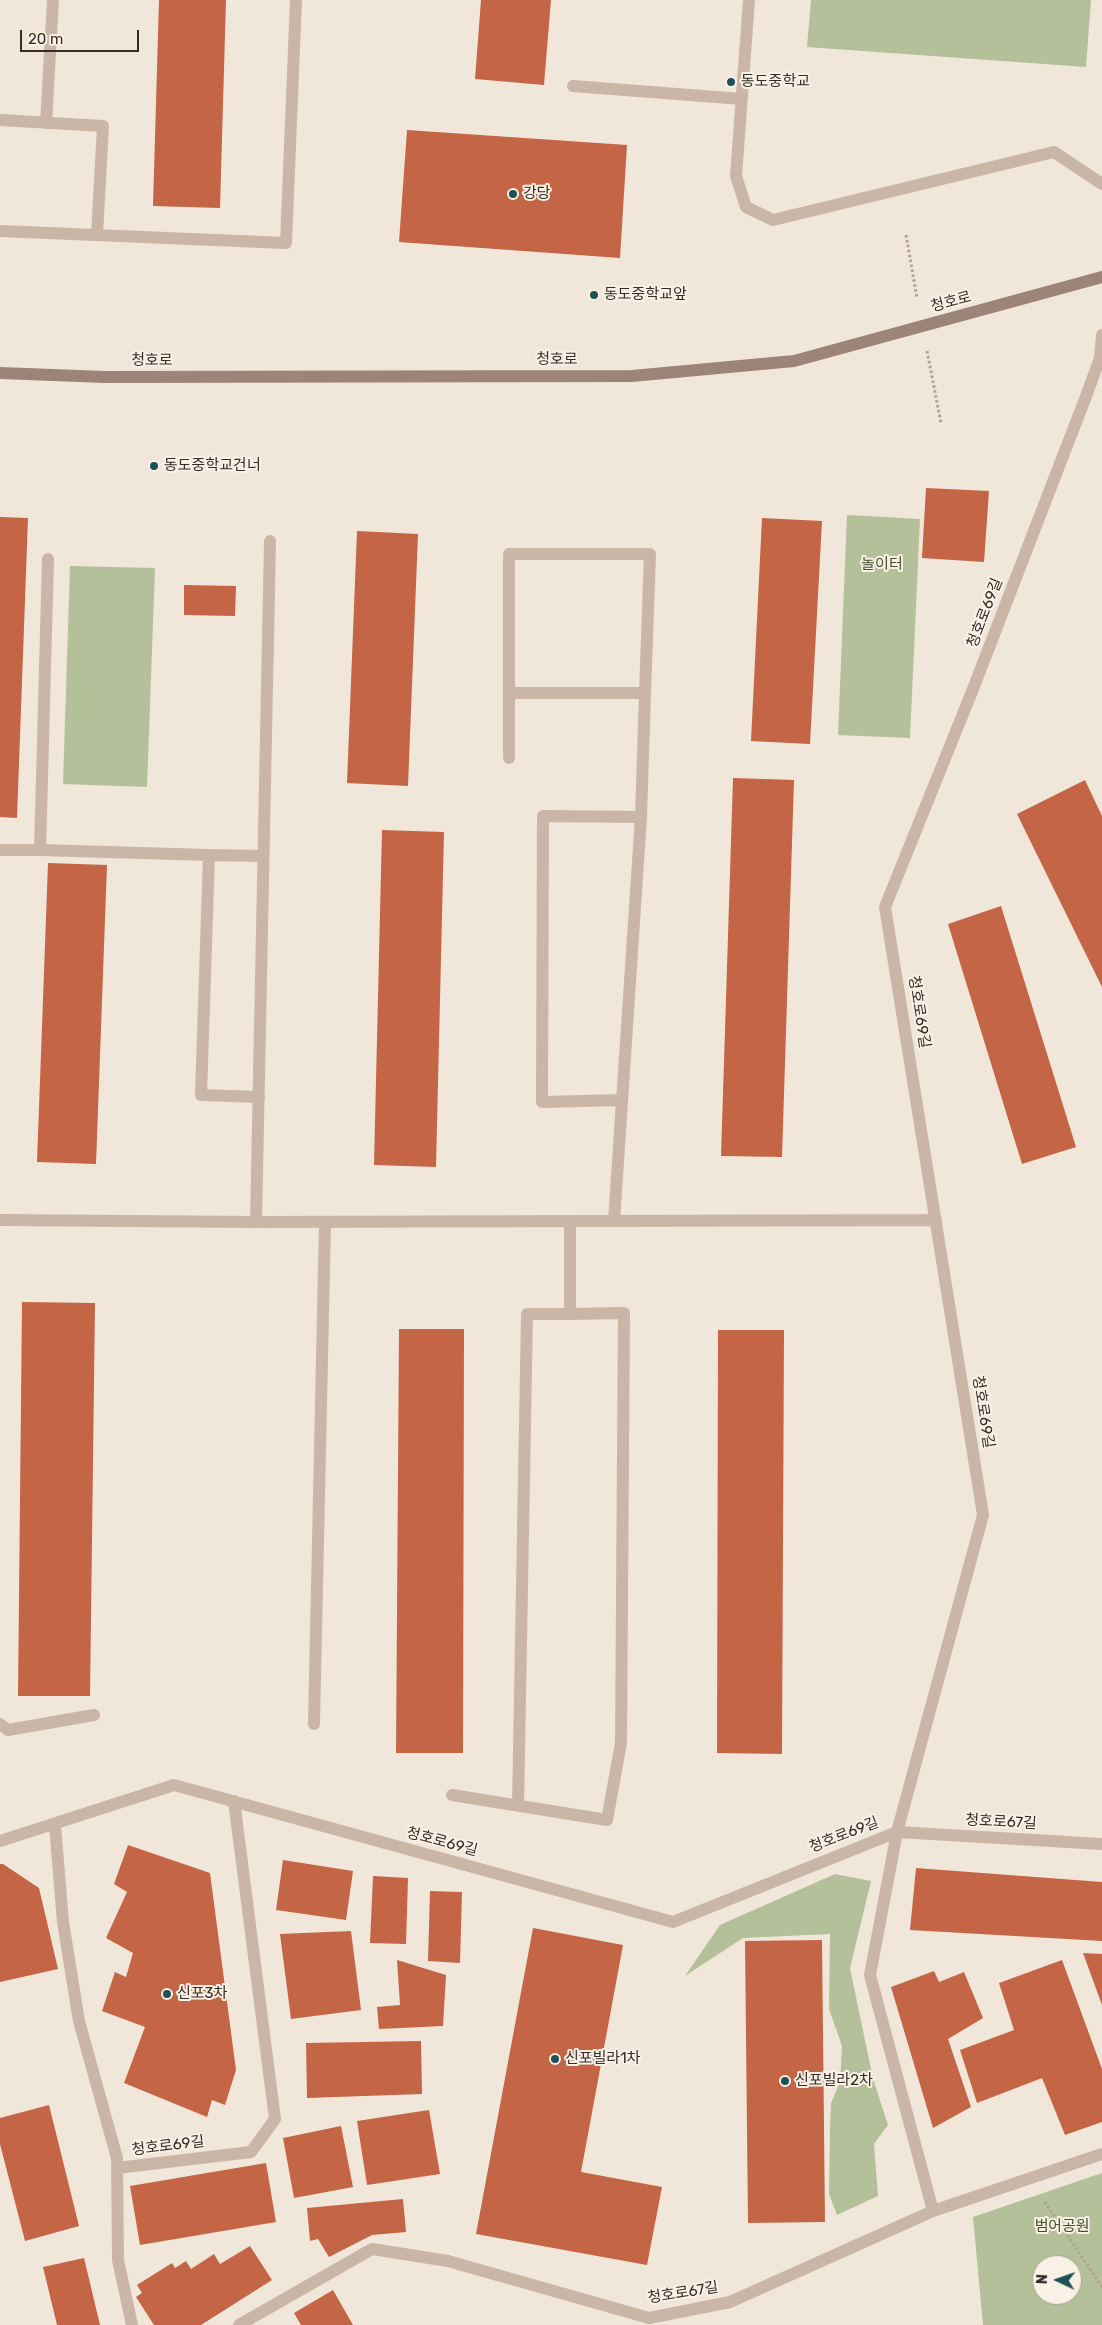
<!DOCTYPE html>
<html>
<head>
<meta charset="utf-8">
<style>
	body { margin:0 }
	#map { position:relative; width:1102px; height:2325px; overflow:hidden; background:#f1e6da; font-family:Rubik,sans-serif }
	canvas { display:block }
	.north { position:absolute; left:1032px; top:2255px; width:50px; height:50px; box-sizing:border-box; background:#f9f0e6; border:1px solid #aba29a; border-radius:50%; rotate:273deg; font-size:14px; font-weight:700; line-height:20px; text-align:center; color:#352c27 }
	.north::after { content:''; display:block; margin:auto; width:18px; height:22px; background:#1d5156; clip-path:polygon(50% 0,100% 100%,50% 72%,0 100%) }
	.scale { position:absolute; left:20px; top:30px; width:119px; height:22px; box-sizing:border-box; border:2px solid #352c27; border-top:0; padding-left:6px; font-size:15px; line-height:18px; white-space:nowrap; color:#352c27; -webkit-text-stroke:4px #f9f0e6; paint-order:stroke }
</style>
</head>
<body>
<div id="map">
<canvas width="1102" height="2325"></canvas>
<div class="north">N</div>
<div class="scale">20 m</div>
</div>
<script>
const g = document.querySelector('canvas').getContext('2d');
g.lineJoin = 'round';
function paint(path, color) {
  g.fillStyle = color;
  g.fill(path, 'evenodd');
}
function poly(rows) {
  const path = new Path2D();
  for (const r of rows) {
    path.moveTo(r[0], r[1]);
    for (let i = 2; i < r.length; i += 2) path.lineTo(r[i], r[i + 1]);
  }
  return path;
}
function strokePath(path, color, width, dash) {
  g.strokeStyle = color;
  g.lineWidth = width;
  g.lineCap = dash ? 'butt' : 'round';
  g.setLineDash(dash || []);
  g.stroke(path);
}
function write(font, color, halo, rows, align = 'center') {
  g.font = font + ' Rubik,"Noto Sans KR",sans-serif';
  g.lineWidth = 4;
  g.setLineDash([]);
  g.textBaseline = 'middle';
  g.strokeStyle = halo;
  g.fillStyle = color;
  for (const [text, x, y, turn = 0] of rows) {
    g.save();
    g.translate(x, y);
    g.rotate((+turn || 0) * Math.PI / 180);
    g.textAlign = isNaN(turn) ? turn : align;
    if (halo) g.strokeText(text, 0, 0);
    g.fillText(text, 0, 0);
    g.restore();
  }
}
const green = poly([
	[811,0,1091,0,1086,67,807,47],
	[847,515,920,519,910,738,838,735],
	[70,566,155,568,147,787,63,784],
	[835,1874,871,1881,850,1968,873,2079,888,2125,874,2144,878,2196,837,2215,829,2194,830,2130,831,2103,840,2082,842,2046,829,2009,830,1934,743,1938,685,1976,720,1925],
	[1102,2173,1102,2325,983,2325,973,2217],
	[1042,2265,1072,2265,1072,2295,1042,2295]
]);
const building = poly([
	[159,0,226,0,220,208,153,206],
	[481,0,551,0,544,85,475,79],
	[407,130,627,145,620,258,399,242],
	[926,488,989,491,984,562,922,558],
	[0,517,28,518,17,818,0,817],
	[762,518,822,521,810,744,751,741],
	[357,531,418,534,408,786,347,783],
	[184,585,236,586,235,616,184,615],
	[733,778,794,780,782,1157,721,1156],
	[1085,780,1102,816,1102,987,1017,814],
	[382,830,444,832,436,1167,374,1165],
	[48,863,107,865,96,1164,37,1162],
	[1001,906,1076,1147,1022,1164,948,924],
	[22,1302,95,1303,90,1696,18,1696],
	[399,1329,464,1329,463,1753,396,1753],
	[718,1330,784,1330,782,1754,717,1753],
	[128,1845,210,1873,236,2070,225,2105,212,2100,207,2117,124,2083,145,2027,102,2011,115,1972,126,1977,133,1953,106,1938,127,1892,114,1884],
	[283,1860,353,1871,346,1920,276,1910],
	[0,1864,3,1864,39,1888,58,1969,0,1982],
	[916,1868,1102,1882,1102,1941,910,1930],
	[373,1876,408,1878,406,1944,370,1943],
	[430,1891,462,1892,460,1963,428,1961],
	[533,1928,623,1945,581,2172,662,2187,647,2265,476,2234],
	[351,1931,361,2010,291,2019,280,1934],
	[822,1940,825,2222,748,2223,745,1941],
	[1083,1953,1102,1954,1102,2005],
	[397,1960,446,1975,443,2026,379,2029,377,2007,400,2005],
	[1062,1960,1102,2069,1102,2122,1065,2135,1042,2078,977,2103,960,2050,1014,2030,999,1983],
	[934,1971,939,1982,964,1972,983,2018,948,2039,971,2107,933,2128,891,1987],
	[421,2041,422,2094,307,2098,306,2043],
	[49,2105,79,2226,25,2241,0,2144,0,2118],
	[429,2110,440,2174,367,2185,357,2121],
	[341,2126,353,2187,294,2198,283,2138],
	[266,2163,276,2222,140,2245,130,2186],
	[403,2199,406,2232,372,2235,329,2257,318,2239,310,2241,307,2208],
	[250,2246,272,2280,201,2325,154,2325,136,2297,142,2293,137,2285,172,2263,175,2268,186,2261,191,2269,214,2254,220,2264],
	[84,2258,100,2325,57,2325,43,2267],
	[333,2290,353,2325,301,2325,294,2313]
]);
const path = poly([
	[906,235,917,298],
	[927,351,941,423],
	[1045,2202,1102,2287]
]);
const lane = poly([
	[749,0,736,176,746,207,773,220,1054,152,1102,184],
	[573,86,742,99],
	[0,120,103,126,97,235],
	[46,123,53,0],
	[0,231,286,243,296,0],
	[48,559,40,850,209,855],
	[509,693,509,554,650,554,645,693],
	[509,758,509,693,645,693,641,817],
	[0,850,40,850],
	[259,1097,201,1095,209,855,263,856],
	[614,1221,641,817,543,816,542,1102,622,1100],
	[256,1222,270,541],
	[0,1724,8,1730,94,1715],
	[314,1724,325,1222],
	[452,1795,607,1820,621,1743,624,1313,570,1314,570,1222],
	[518,1806,527,1314,570,1314]
]);
const street = poly([
	[0,1220,256,1222,936,1220],
	[55,1825,63,1922,79,2021,117,2158,118,2260,132,2325],
	[0,1841,174,1785,673,1922,897,1832,1102,1844],
	[117,2168,251,2152,275,2119,234,1801],
	[933,2211,870,1975,897,1832,983,1515,885,907,973,689,1085,399,1100,358,1102,335],
	[239,2325,372,2249,448,2261,649,2318,730,2302,933,2211,1102,2154]
]);
const secondary = poly([
	[0,373,105,377,632,376,794,361,1102,277]
]);
const markers = [
	[731,82,5,"#1d5156"],
	[513,194,5,"#1d5156"],
	[594,295,5,"#1d5156"],
	[154,466,5,"#1d5156"],
	[167,1994,5,"#1d5156"],
	[555,2059,5,"#1d5156"],
	[785,2081,5,"#1d5156"]
];
const poiNames = [
	["동도중학교",741,82],
	["강당",523,194],
	["동도중학교앞",604,295],
	["동도중학교건너",164,466],
	["신포3차",177,1994],
	["신포빌라1차",565,2059],
	["신포빌라2차",795,2081]
];
const streetNames = [
	["청호로",951,302,-15],
	["청호로",557,360],
	["청호로",152,361],
	["청호로69길",985,613,-69],
	["청호로69길",919,1012,81],
	["청호로69길",983,1412,81],
	["청호로67길",1001,1822,3],
	["청호로69길",844,1835,-21],
	["청호로69길",442,1842,15],
	["청호로69길",168,2146,-7],
	["청호로67길",683,2293,-9]
];
const parkNames = [
	["놀이터",882,565],
	["범어공원",1062,2227]
];
paint(green, '#b3c09a');
paint(building, '#c46545');
strokePath(path, '#b4a091', 3, [2.5, 2.5]);
strokePath(lane, '#c9b6a6', 12);
strokePath(street, '#c9b6a6', 12);
strokePath(secondary, '#9c8578', 12);
for (const [x, y, r, color] of markers) {
  const dot = new Path2D();
  dot.arc(x, y, r, 0, 2 * Math.PI);
  g.fillStyle = color;
  g.fill(dot);
  strokePath(dot, '#f9f0e6', 2);
}
write('15px', '#352c27', '#f9f0e6', poiNames, 'left');
write('15px', '#352c27', '#f9f0e6', streetNames);
write('15px', '#44532b', '#f9f0e6', parkNames);
</script>
</body>
</html>
